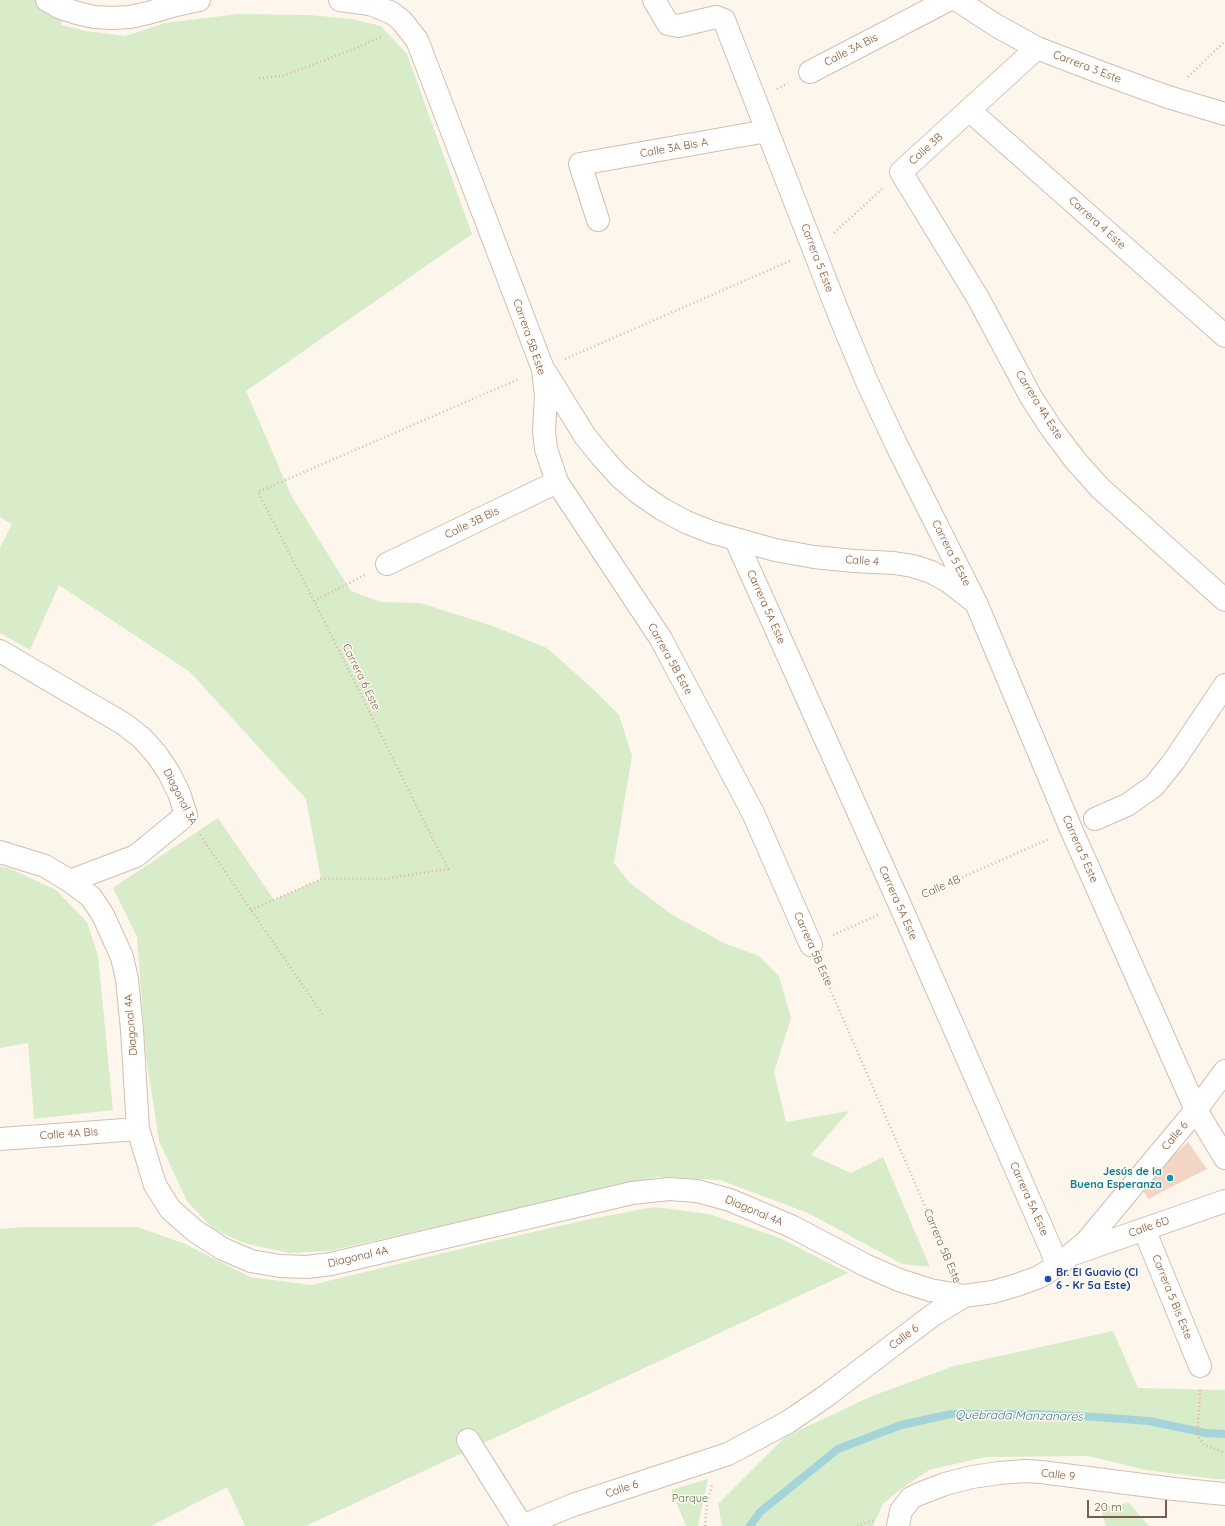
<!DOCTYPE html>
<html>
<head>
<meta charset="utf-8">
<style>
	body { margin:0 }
	#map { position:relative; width:1225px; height:1526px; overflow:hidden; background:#fdf6ec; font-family:Quicksand,sans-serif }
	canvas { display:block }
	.scale { position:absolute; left:1087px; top:1500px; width:80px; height:18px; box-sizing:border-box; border:2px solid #7a5c4d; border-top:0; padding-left:5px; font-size:12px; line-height:14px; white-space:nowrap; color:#7a5c4d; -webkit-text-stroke:3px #fffaf3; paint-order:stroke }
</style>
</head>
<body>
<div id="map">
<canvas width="1225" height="1526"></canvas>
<div class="scale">20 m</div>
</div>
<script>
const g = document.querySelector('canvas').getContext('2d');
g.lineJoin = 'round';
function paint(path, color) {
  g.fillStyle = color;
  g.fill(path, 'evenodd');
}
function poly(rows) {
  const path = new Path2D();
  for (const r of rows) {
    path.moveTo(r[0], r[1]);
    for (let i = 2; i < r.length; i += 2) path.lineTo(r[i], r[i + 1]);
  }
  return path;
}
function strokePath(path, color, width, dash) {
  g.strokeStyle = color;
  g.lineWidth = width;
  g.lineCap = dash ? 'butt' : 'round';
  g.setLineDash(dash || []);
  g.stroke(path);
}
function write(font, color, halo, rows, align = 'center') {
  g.font = font + ' Quicksand,sans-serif';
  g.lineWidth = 3;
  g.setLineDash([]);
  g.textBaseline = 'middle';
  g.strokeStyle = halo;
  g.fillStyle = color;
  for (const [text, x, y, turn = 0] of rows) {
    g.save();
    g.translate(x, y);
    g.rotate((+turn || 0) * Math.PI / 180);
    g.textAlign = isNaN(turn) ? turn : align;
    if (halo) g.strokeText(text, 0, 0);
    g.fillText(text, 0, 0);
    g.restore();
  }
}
const green = poly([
	[0,0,70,0,61,25,86,31,125,36,165,23,238,14,309,15,352,19,381,26,407,54,472,234,246,391,291,495,351,591,381,602,420,603,490,625,547,648,592,688,619,715,632,756,614,863,630,883,671,914,724,943,759,956,779,976,791,1018,774,1072,786,1122,849,1111,811,1155,851,1173,883,1157,930,1267,902,1264,808,1213,720,1180,657,1177,329,1251,289,1253,244,1243,213,1229,187,1201,159,1141,146,1056,137,937,113,888,218,818,274,900,321,879,306,799,190,672,59,585,30,650,0,633,0,548,12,524,0,517],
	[0,867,9,868,56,890,87,922,98,956,113,1110,34,1119,28,1043,0,1048],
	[654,1207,709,1214,780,1238,848,1273,306,1526,245,1526,227,1487,151,1526,0,1526,0,1229,26,1227,137,1227,183,1243,250,1277,311,1285,498,1240,590,1219],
	[1113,1331,1138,1388,1225,1390,1225,1479,1215,1479,1146,1470,1088,1456,986,1457,929,1470,901,1489,883,1504,873,1526,722,1526,718,1504,785,1437,872,1396,954,1366],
	[708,1479,698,1526,686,1526,671,1490],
	[1129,1503,1149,1526,1106,1526,1100,1507]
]);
const stream = poly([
	[750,1526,760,1512,838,1449,901,1425,951,1414,1037,1414,1095,1417,1149,1421,1206,1433,1225,1434]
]);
const building = poly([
	[1188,1142,1207,1169,1148,1199,1141,1186]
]);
const path = poly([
	[1188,77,1225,41],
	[259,78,283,76,356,48,381,37],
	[777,89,788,83],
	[834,233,882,189],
	[565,359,792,260],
	[314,601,365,575],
	[200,835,323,1015],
	[922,895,1049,839],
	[251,910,321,879,384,879,448,869,314,601,258,492,519,379],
	[833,935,878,915],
	[820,966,952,1268],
	[1200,1390,1199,1412,1197,1435,1204,1445,1225,1453],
	[705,1526,707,1505,712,1485],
	[857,1526,874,1520]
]);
const minor = poly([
	[47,0,59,7,77,13,94,17,112,18,130,17,148,13,176,5,199,0],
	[340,0,370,4,392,13,402,21,417,40,543,369,546,396,544,431,546,449,557,482,661,639,753,813,811,945],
	[654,0,668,24,678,26,716,17,724,20,840,317,867,382,897,446,977,605,1071,829,1196,1110,1225,1158],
	[957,0,997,26,1037,48,1102,73,1168,97,1225,114],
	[1037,48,901,172,978,298,1031,397,1051,428,1075,460,1100,488,1225,600],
	[810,72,948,0],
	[969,110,1225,336],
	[598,220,580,164,767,131],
	[546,373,585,436,602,457,620,477,640,494,662,509,686,522,711,532,775,550,814,557,854,561,894,563,913,566,931,572,948,581,971,599],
	[736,540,900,905,1051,1249,1057,1266],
	[387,564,557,482],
	[0,651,124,724,142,738,157,755,169,773,179,793,186,815,136,856,70,881],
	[1095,819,1127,805,1154,786,1174,761,1225,685],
	[0,852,45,866,70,881,91,897,103,915,122,957,127,979,132,1030,138,1129,155,1185,170,1209,195,1231,223,1249,251,1261,280,1266,307,1267,331,1264,632,1193,669,1189,697,1191,730,1200,793,1227,865,1265,899,1280,930,1290,964,1296],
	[0,1139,138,1129],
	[1144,1229,1200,1366],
	[1076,1253,1225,1201],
	[468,1440,522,1526],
	[522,1526,573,1505,728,1454,788,1422,826,1396,933,1315,964,1296,993,1292,1017,1285,1039,1277,1057,1266,1086,1242,1196,1110,1225,1071],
	[898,1526,901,1511,911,1498,919,1494,945,1484,972,1477,999,1473,1026,1471,1041,1472,1174,1489,1225,1494]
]);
const markers = [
	[1170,1178,4,"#0f9aa8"],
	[1048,1279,4,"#1a4fb4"]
];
const streetNames = [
	["Calle 3A Bis",851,50,-27],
	["Carrera 3 Este",1087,67,21],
	["Calle 3A Bis A",674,148,-10],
	["Calle 3B",926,149,-42],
	["Carrera 4 Este",1097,223,42],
	["Carrera 5 Este",817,258,69],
	["Carrera 5B Este",529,337,71],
	["Carrera 4A Este",1039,405,58],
	["Calle 3B Bis",472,523,-26],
	["Carrera 5 Este",951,553,63],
	["Calle 4",862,561,4],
	["Carrera 5A Este",766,607,66],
	["Carrera 5B Este",670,659,61],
	["Carrera 6 Este",361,677,64],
	["Diagonal 3A",180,797,63],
	["Carrera 5 Este",1080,849,66],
	["Calle 4B",941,887,-24],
	["Carrera 5A Este",898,903,66],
	["Carrera 5B Este",813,949,66],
	["Diagonal 4A",131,1025,-95],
	["Calle 4A Bis",69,1134,-4],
	["Calle 6",1175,1136,-50],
	["Carrera 5A Este",1029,1199,66],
	["Diagonal 4A",754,1211,23],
	["Calle 6D",1149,1227,-19],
	["Carrera 5B Este",942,1246,67],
	["Diagonal 4A",358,1257,-13],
	["Carrera 5 Bis Este",1172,1297,68],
	["Calle 6",904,1337,-37],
	["Calle 9",1058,1475,7],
	["Calle 6",622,1489,-18]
];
const cultureNames = [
	["Jesús de la",1162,1172],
	["Buena Esperanza",1162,1185]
];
const transitNames = [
	["Br. El Guavio (Cl",1056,1273],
	["6 - Kr 5a Este)",1056,1286]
];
const parkNames = [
	["Parque",690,1499]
];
const waterNames = [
	["Quebrada Manzanares",1019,1416,1]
];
paint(green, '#d8ecc9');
strokePath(stream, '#a5d3da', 8);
paint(building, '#f3d5c3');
strokePath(minor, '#d1beb0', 24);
strokePath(path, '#d9b8a5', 2.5, [1, 3]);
strokePath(minor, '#fff', 22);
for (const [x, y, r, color] of markers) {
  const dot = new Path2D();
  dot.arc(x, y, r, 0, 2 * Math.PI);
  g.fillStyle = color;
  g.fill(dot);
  strokePath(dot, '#fffaf3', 1.5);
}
write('11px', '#7a5c4d', '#fffaf3', streetNames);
write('bold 11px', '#0d838f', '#fffaf3', cultureNames, 'right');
write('bold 11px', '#164399', '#fffaf3', transitNames, 'left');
write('11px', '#537a41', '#fffaf3', parkNames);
write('italic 12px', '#437c86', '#fffaf3', waterNames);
</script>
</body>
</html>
